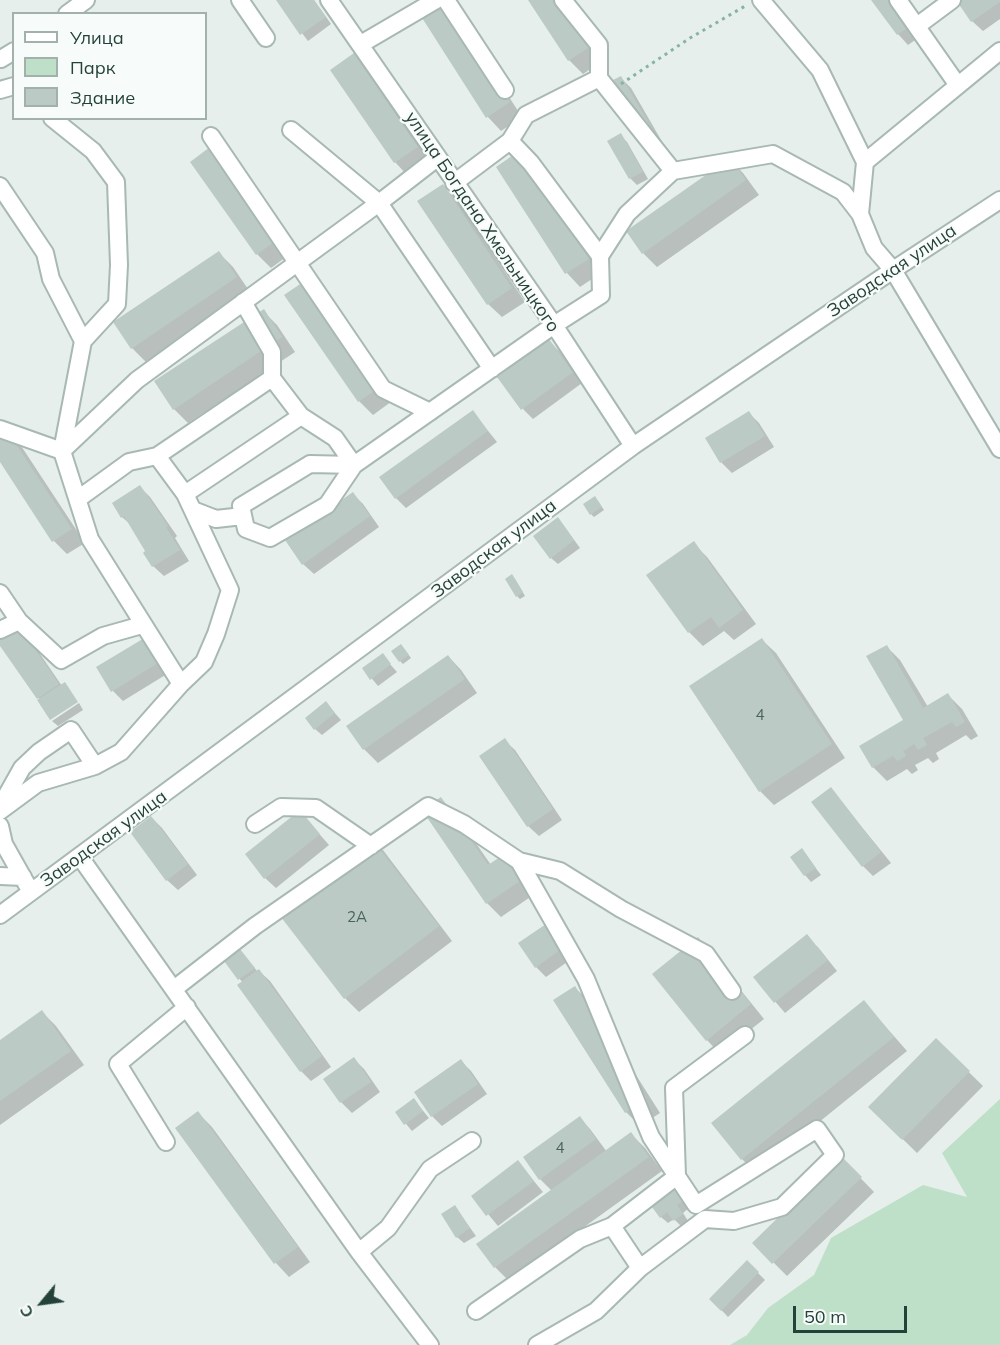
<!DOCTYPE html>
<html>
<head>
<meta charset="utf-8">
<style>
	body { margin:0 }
	#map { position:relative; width:1000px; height:1345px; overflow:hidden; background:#e6efeb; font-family:Mulish,sans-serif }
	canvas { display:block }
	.legend { position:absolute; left:12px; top:12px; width:195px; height:108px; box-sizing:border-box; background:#f7fbf9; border:2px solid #a3b1ad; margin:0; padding:8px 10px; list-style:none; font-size:18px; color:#24423a }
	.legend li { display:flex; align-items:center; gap:12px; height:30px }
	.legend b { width:30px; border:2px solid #a3b1ad }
	.north { position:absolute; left:12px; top:1273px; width:60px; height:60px; -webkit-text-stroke:4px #f7fbf9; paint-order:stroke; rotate:241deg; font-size:16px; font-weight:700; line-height:24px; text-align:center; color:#24423a }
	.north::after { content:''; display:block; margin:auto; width:21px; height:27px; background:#24423a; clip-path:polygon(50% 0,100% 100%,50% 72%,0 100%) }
	.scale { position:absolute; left:793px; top:1306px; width:114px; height:27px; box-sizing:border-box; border:3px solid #24423a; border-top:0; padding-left:8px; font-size:18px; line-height:21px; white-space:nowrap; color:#24423a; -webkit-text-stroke:4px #f7fbf9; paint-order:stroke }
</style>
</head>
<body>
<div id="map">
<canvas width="1000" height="1345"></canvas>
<ul class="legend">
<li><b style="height:8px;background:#fff"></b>Улица</li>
<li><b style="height:16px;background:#bfe0c8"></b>Парк</li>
<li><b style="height:16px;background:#bbcac4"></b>Здание</li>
</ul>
<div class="north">С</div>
<div class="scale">50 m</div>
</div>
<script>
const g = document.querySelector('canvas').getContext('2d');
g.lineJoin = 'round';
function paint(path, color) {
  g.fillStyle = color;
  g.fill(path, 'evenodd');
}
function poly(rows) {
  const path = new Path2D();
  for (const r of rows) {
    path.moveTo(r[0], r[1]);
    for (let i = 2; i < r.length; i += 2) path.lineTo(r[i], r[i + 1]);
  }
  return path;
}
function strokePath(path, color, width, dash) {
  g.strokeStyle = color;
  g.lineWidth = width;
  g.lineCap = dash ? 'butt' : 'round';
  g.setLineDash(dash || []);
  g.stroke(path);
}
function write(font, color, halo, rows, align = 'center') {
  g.font = font + ' Mulish,sans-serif';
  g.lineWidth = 4.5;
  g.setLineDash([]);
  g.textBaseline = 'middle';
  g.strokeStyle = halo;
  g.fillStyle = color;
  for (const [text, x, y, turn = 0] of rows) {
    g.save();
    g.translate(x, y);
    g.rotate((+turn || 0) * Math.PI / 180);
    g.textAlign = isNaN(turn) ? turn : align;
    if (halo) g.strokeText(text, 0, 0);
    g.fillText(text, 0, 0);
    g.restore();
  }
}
const green = poly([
	[1000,1099,1000,1345,730,1345,747,1335,768,1308,814,1275,831,1238,923,1185,967,1197,942,1153]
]);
const shadow = poly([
	[277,0,314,0,331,24,308,41],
	[530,0,565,0,604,60,583,74,569,60],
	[873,0,928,31,908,45,898,34],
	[958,0,1000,0,1000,19,983,31,972,21],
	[453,11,522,117,501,131,488,117],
	[354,55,367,69,430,161,408,176,395,162],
	[620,77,631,88,682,176,674,181],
	[620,135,627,142,648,179,637,185,630,178,609,141],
	[730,160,743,173,759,195,657,267,643,253],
	[192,162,293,252,271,268,257,254],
	[532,167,601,273,580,287,567,273],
	[442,186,456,199,525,302,502,317,488,304],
	[219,253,233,267,250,292,146,362,132,348],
	[309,280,395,399,373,415,359,401],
	[263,311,277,325,295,352,188,423,174,409],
	[549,341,559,351,582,383,533,419,523,409],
	[473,412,497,442,406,508,396,498],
	[749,413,759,423,774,447,732,473,721,462,707,439],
	[0,419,8,426,85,543,67,554,54,541,0,460],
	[140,487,150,497,177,536,175,538,189,561,164,576,153,566,145,553,147,552,131,525,122,517],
	[353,494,363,504,379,527,314,574,303,564],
	[598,501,604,510,594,517,591,514],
	[564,526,580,548,558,564,551,558],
	[693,543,707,557,756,624,734,640,724,631,703,646,689,632,648,576],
	[515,579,525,596,520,599,517,596],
	[156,632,166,643,180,666,123,701,113,691,98,668],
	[27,635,62,686,64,684,77,701,50,718,40,700,0,643],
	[762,640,776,653,845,758,774,805,760,791,691,687],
	[886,646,900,660,928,707,948,695,962,709,978,736,971,740,966,735,936,753,939,759,933,763,928,758,915,765,918,770,912,774,907,769,887,781,873,767,905,721],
	[404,649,411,658,403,664,400,661],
	[382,655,397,672,378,686,364,669],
	[448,656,461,670,477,693,378,763,364,749,348,727],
	[79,703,83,710,58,726,52,721],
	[326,703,341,720,322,735,315,729],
	[504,740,515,750,562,820,539,836,528,826,481,756],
	[831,789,891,863,873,876,863,866],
	[441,799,455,813,491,865,542,889,501,917,487,903,424,811],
	[300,812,329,845,276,888,265,878],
	[151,817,162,828,197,875,178,890,167,880],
	[369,837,383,850,452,941,359,1012,345,998,276,908],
	[802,850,821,875,811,882,805,875],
	[551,922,577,955,546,977,536,967],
	[817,946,837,971,785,1013,755,978],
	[240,951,258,972,259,971,270,981,331,1067,311,1081,301,1071,243,983,226,961],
	[711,953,764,1019,720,1054,707,1040],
	[575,988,589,1001,660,1113,640,1126,626,1112],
	[864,1002,907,1051,756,1173,742,1159],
	[42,1012,56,1026,84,1065,0,1125,0,1042],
	[936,1040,983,1086,917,1153,870,1107],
	[354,1059,364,1069,380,1092,352,1113,341,1102,325,1079],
	[461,1061,471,1071,487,1094,442,1126,432,1116],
	[420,1107,429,1118,412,1131,397,1113],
	[198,1113,212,1127,310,1262,289,1277,276,1263,177,1128],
	[580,1118,590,1129,607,1152,631,1134,645,1148,662,1171,509,1281,495,1267,552,1191,540,1179],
	[841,1158,874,1192,787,1276,754,1243],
	[518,1162,543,1192,498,1226,473,1196],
	[676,1191,690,1207,683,1213,688,1221,681,1226,674,1219,668,1223,661,1217],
	[455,1207,476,1236,464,1243,457,1237],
	[747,1262,765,1280,728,1317,711,1299]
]);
const building = poly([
	[276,0,314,0,326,17,300,35],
	[443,0,510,102,486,118,417,10],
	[528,0,562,0,591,46,568,61],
	[871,0,904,0,918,20,897,35],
	[956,0,1000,0,1000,2,971,22],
	[354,53,418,147,394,163,330,70],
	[621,76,673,165,662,172,609,82],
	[621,133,643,172,629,179,607,141],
	[214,144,281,237,256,255,190,162],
	[519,151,589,259,565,274,496,167],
	[730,158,746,180,642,254,626,231],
	[443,184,512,288,487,305,417,201],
	[219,251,237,277,131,349,113,322],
	[309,278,383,385,358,402,284,295],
	[264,309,282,337,173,410,154,381],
	[549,339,573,372,521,410,497,377],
	[473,410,488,431,395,499,379,477],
	[749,411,765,436,720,463,705,438],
	[0,420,72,529,52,542,0,462],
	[140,485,168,526,166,527,180,550,152,567,143,553,145,551,124,516,121,518,112,503],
	[353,492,370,516,302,565,285,540],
	[595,496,602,507,590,515,583,504],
	[558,517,574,540,550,559,533,536],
	[694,541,743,610,719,628,711,617,688,633,646,575],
	[512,574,523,592,516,597,505,579],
	[17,623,59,684,37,699,0,646,0,635],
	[156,631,171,655,111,692,96,667],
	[762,638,832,744,759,792,689,686],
	[401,644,409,655,399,662,391,651],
	[887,645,923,708,948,693,965,722,956,727,952,722,923,738,927,745,918,750,914,744,903,751,906,756,897,761,893,756,872,768,859,746,903,720,866,656],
	[383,653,391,664,370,680,362,668],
	[448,655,465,679,363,750,346,726],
	[65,682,78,702,50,720,37,700],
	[326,701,335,713,314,730,305,718],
	[505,738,553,809,527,827,479,756],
	[831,787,881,852,862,867,811,802],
	[441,797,488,865,512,849,529,875,486,904,422,810],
	[300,810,320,834,264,879,245,854],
	[151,816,188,864,166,881,130,832],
	[369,835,439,926,344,999,274,908],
	[802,848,816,868,804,876,790,857],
	[552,920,568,944,535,968,518,943],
	[807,934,828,960,774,1003,753,977],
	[698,937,751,1004,706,1041,652,974],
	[240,949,255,968,238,980,224,961],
	[259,969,322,1056,300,1072,237,985],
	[575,986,647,1098,625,1113,553,1000],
	[864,1000,894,1037,741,1160,711,1123],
	[42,1010,71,1051,0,1101,0,1040],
	[936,1038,970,1071,902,1140,868,1107],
	[354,1057,371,1082,340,1103,323,1079],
	[461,1059,478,1084,431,1117,414,1092],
	[414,1098,423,1111,404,1125,395,1112],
	[198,1111,298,1247,274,1264,175,1128],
	[580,1116,596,1139,539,1180,523,1157],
	[631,1132,649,1157,494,1268,476,1244],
	[841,1156,862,1177,772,1264,752,1243],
	[518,1160,534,1181,486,1216,471,1196],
	[676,1189,684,1200,677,1205,683,1214,673,1221,667,1212,660,1218,652,1207],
	[455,1205,470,1228,456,1238,441,1214],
	[747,1260,759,1272,721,1311,709,1299]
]);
const path = poly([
	[621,84,690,38,747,5]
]);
const minor = poly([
	[240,0,266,38],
	[329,0,554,325,633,446],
	[446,0,505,90],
	[563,0,599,45,599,78,673,171],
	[761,0,820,70,865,162,860,214,874,248,893,270,1000,449],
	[898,0,957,84],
	[67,14,86,0],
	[917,26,952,0],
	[361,44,436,0],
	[1,59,14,51],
	[0,90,14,86],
	[291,130,379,203,492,369],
	[211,136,383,389,430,412],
	[510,141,531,163,600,256],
	[865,162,1000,51],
	[454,183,510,141,526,115,599,78],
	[0,186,45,253,51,279,83,341],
	[243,302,272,352,272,378,301,416,335,438,354,465],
	[0,429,62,451,83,341,117,304,119,265,116,182,93,151,52,118],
	[157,456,185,494,230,590,216,634,204,662,181,684],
	[354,465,310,464,241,506,246,529,270,538,327,505,354,465,554,325,601,295,600,256,627,214,673,171,773,154,843,192,860,214],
	[185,494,301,416],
	[78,499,129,462,157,456,272,378],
	[193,510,216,519,243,516],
	[0,593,19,621,61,660,103,636,142,625],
	[0,630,19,621],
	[0,807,22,768,39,752,71,730,95,766],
	[0,811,38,783,95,766,121,752,181,684,90,539,62,451,137,380,379,203,437,158],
	[255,824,281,807,316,808,371,846],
	[0,826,4,844,31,892],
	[80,857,359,1252,430,1345],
	[519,861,560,871,621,909,706,954,732,991],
	[0,876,23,877],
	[0,915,633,446,893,270,1000,200],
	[174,989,255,926,428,806,464,824,519,861,586,979,651,1137,696,1205,817,1129,835,1155,782,1207,734,1221,705,1219,640,1268,596,1311,537,1345],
	[166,1142,118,1064,187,1007],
	[359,1252,388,1228,430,1169,472,1141],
	[640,1268,612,1226,677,1176,674,1088,745,1035],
	[476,1311,580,1239,612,1226]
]);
const numberNames = [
	["4",760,715],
	["2А",357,917],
	["4",560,1148]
];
const streetNames = [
	["улица Богдана Хмельницкого",482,222,56],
	["Заводская улица",892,271,-34],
	["Заводская улица",494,549,-37],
	["Заводская улица",104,839,-36]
];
paint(green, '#bfe0c8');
paint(shadow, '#0003');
paint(building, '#bbcac4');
strokePath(minor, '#a8b8b2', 20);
strokePath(path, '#86b3a5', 3, [3, 4.5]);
strokePath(minor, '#fff', 16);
write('15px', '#4a645c', null, numberNames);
write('18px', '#24423a', '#f7fbf9', streetNames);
</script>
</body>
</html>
